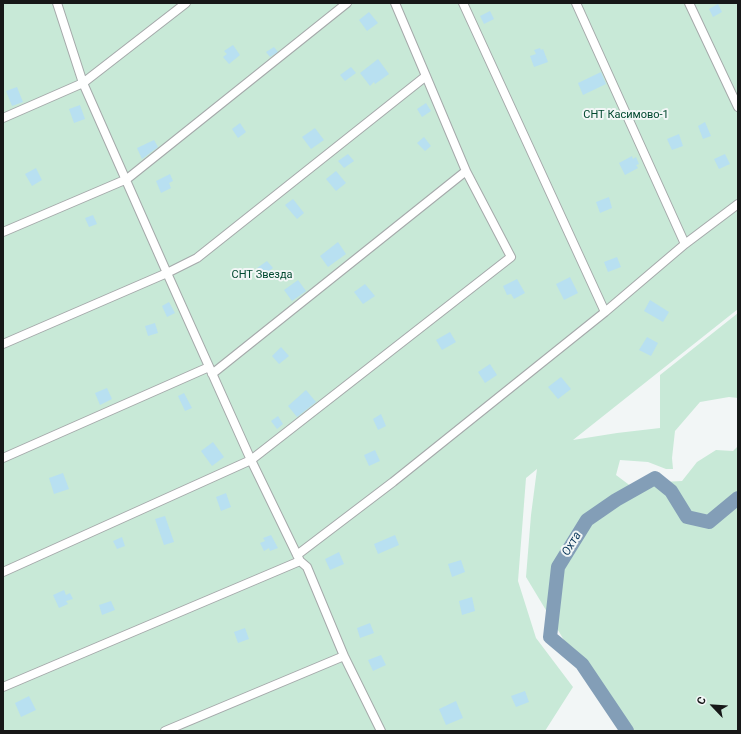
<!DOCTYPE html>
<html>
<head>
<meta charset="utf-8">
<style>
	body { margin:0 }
	#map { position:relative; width:741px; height:734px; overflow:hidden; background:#f2f6f6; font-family:Roboto,sans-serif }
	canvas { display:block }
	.frame { position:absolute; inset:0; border:4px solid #171818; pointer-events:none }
	.north { position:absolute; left:693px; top:686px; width:40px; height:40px; -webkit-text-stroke:3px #f2f6f6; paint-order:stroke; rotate:295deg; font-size:11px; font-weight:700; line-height:16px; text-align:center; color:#171818 }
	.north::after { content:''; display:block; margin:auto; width:14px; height:18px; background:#171818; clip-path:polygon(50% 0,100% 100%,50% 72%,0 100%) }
</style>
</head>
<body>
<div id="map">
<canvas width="741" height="734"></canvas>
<div class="frame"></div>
<div class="north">С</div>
</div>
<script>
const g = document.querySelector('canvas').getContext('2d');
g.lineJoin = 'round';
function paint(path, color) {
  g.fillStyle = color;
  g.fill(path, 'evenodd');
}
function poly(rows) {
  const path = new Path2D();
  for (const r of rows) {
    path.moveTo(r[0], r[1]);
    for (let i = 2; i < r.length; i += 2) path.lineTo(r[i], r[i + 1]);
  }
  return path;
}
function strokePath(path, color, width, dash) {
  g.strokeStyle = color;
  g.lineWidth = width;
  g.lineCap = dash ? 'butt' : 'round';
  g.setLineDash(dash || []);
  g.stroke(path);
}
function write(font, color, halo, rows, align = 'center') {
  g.font = font + ' Roboto,sans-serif';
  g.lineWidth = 4;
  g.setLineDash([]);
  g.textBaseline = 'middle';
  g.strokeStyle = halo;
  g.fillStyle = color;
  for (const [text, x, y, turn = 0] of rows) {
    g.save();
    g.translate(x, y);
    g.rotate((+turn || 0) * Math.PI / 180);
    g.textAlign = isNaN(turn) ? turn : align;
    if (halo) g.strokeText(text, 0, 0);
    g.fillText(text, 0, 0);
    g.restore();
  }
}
const green = poly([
	[3,3,738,3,738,309,573,440,617,433,660,428,660,375,738,313,738,398,729,397,700,402,675,431,672,458,673,469,666,469,648,462,620,460,616,475,632,487,648,476,662,482,682,481,697,462,716,450,733,451,738,446,738,731,632,731,630,727,588,680,526,577,531,515,537,469,526,478,518,581,536,638,573,687,545,731,3,731]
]);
const river = poly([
	[627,731,582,664,550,637,558,567,587,520,616,500,655,478,671,491,687,517,709,522,738,498]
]);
const building = poly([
	[718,4,722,12,713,17,709,9],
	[490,11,494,19,484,24,480,16],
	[369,12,378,23,367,31,359,20],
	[233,45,240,55,229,64,223,57,227,54,224,51],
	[274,47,278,52,270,57,266,52],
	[540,48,541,50,543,49,548,62,534,67,530,56,536,54,534,50],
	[378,59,389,74,375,84,374,82,370,86,360,73],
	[351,67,356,73,345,81,340,75],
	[601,72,606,84,583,95,578,83],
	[17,87,23,102,12,106,6,91],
	[426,103,431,111,422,117,417,109],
	[80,105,85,119,74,123,69,109],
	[705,122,711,136,703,139,698,126],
	[240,123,246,132,238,138,232,129],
	[315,128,324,140,311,149,302,137],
	[679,134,683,146,672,150,667,139],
	[424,137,431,146,425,151,417,143],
	[154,140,158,147,142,159,137,148],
	[348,154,354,161,344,168,338,161],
	[725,154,730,164,719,169,714,159],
	[632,156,633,159,636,157,639,164,636,165,638,168,625,175,619,163],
	[36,168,42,180,32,186,25,174],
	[336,171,346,183,336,191,326,179],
	[170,174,173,181,169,183,171,188,161,193,156,181],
	[609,197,612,208,600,213,596,202],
	[293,199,304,213,297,219,285,205],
	[93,215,97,224,89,227,85,218],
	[338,242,346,254,328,267,320,256],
	[617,257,621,267,608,272,604,262],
	[267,261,273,268,262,276,257,268],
	[570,277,578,293,564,300,556,284],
	[517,279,525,293,514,299,511,294,507,295,503,286],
	[298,280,306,291,292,301,284,290],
	[365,284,375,296,363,304,354,292],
	[650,300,669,312,663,322,644,311],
	[169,302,175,313,167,317,162,306],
	[155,323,158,333,148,336,145,326],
	[450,332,456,342,442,350,436,340],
	[647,337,658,343,651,356,639,350],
	[281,347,289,356,279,364,272,356],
	[490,364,497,375,485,383,478,372],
	[561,377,571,389,558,399,548,387],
	[107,388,112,399,100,405,95,393],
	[306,390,316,402,297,417,288,406],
	[184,393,192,408,185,411,178,396],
	[381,414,386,426,378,430,373,419],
	[278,416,283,424,277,429,271,421],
	[213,442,224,457,212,466,201,451],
	[375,450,380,461,369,466,364,455],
	[63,473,69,489,54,494,49,478],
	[226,493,231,507,221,511,216,497],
	[165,516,174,542,164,545,155,519],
	[271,535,278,548,270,551,269,548,264,551,260,543,265,541,263,538],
	[395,535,399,545,378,554,374,544],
	[122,537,125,546,117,549,113,541],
	[339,552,344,564,330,570,325,559],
	[461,560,465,572,452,577,448,564],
	[64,590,66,595,70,593,73,599,66,601,68,604,59,608,53,595],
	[472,597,475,611,462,615,459,601],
	[111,601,115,610,102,615,99,605],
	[370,623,374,633,360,638,357,628],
	[245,628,249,639,238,643,234,632],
	[381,655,386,665,373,671,368,660],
	[525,691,529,702,516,707,511,696],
	[29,696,36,710,21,717,15,703],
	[456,701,463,718,446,725,439,709]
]);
const street = poly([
	[57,3,83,83,167,273,251,460,300,561,307,567,344,656,381,731],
	[576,3,685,244,605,312],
	[689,3,738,107],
	[426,76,466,171],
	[3,118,83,83,186,3],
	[3,232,127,179,347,3],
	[685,244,738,204],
	[3,344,167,273,197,258,426,76,395,3],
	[3,458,209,367],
	[297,555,393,482,605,312,463,3],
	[3,572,251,460,511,257,466,171,212,374],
	[3,687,300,561],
	[165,731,344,656]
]);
const parkNames = [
	["СНТ Касимово-1",626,115],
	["СНТ Звезда",262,275]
];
const waterNames = [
	["Охта",572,544,-59]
];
paint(green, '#c8e9d7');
strokePath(river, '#839eb7', 14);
paint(building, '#b8e0f1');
strokePath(street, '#a5a9aa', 10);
strokePath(street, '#fff', 8);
write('11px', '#00482f', '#f2f6f6', parkNames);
write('italic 12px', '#0b385b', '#f2f6f6', waterNames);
</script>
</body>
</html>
